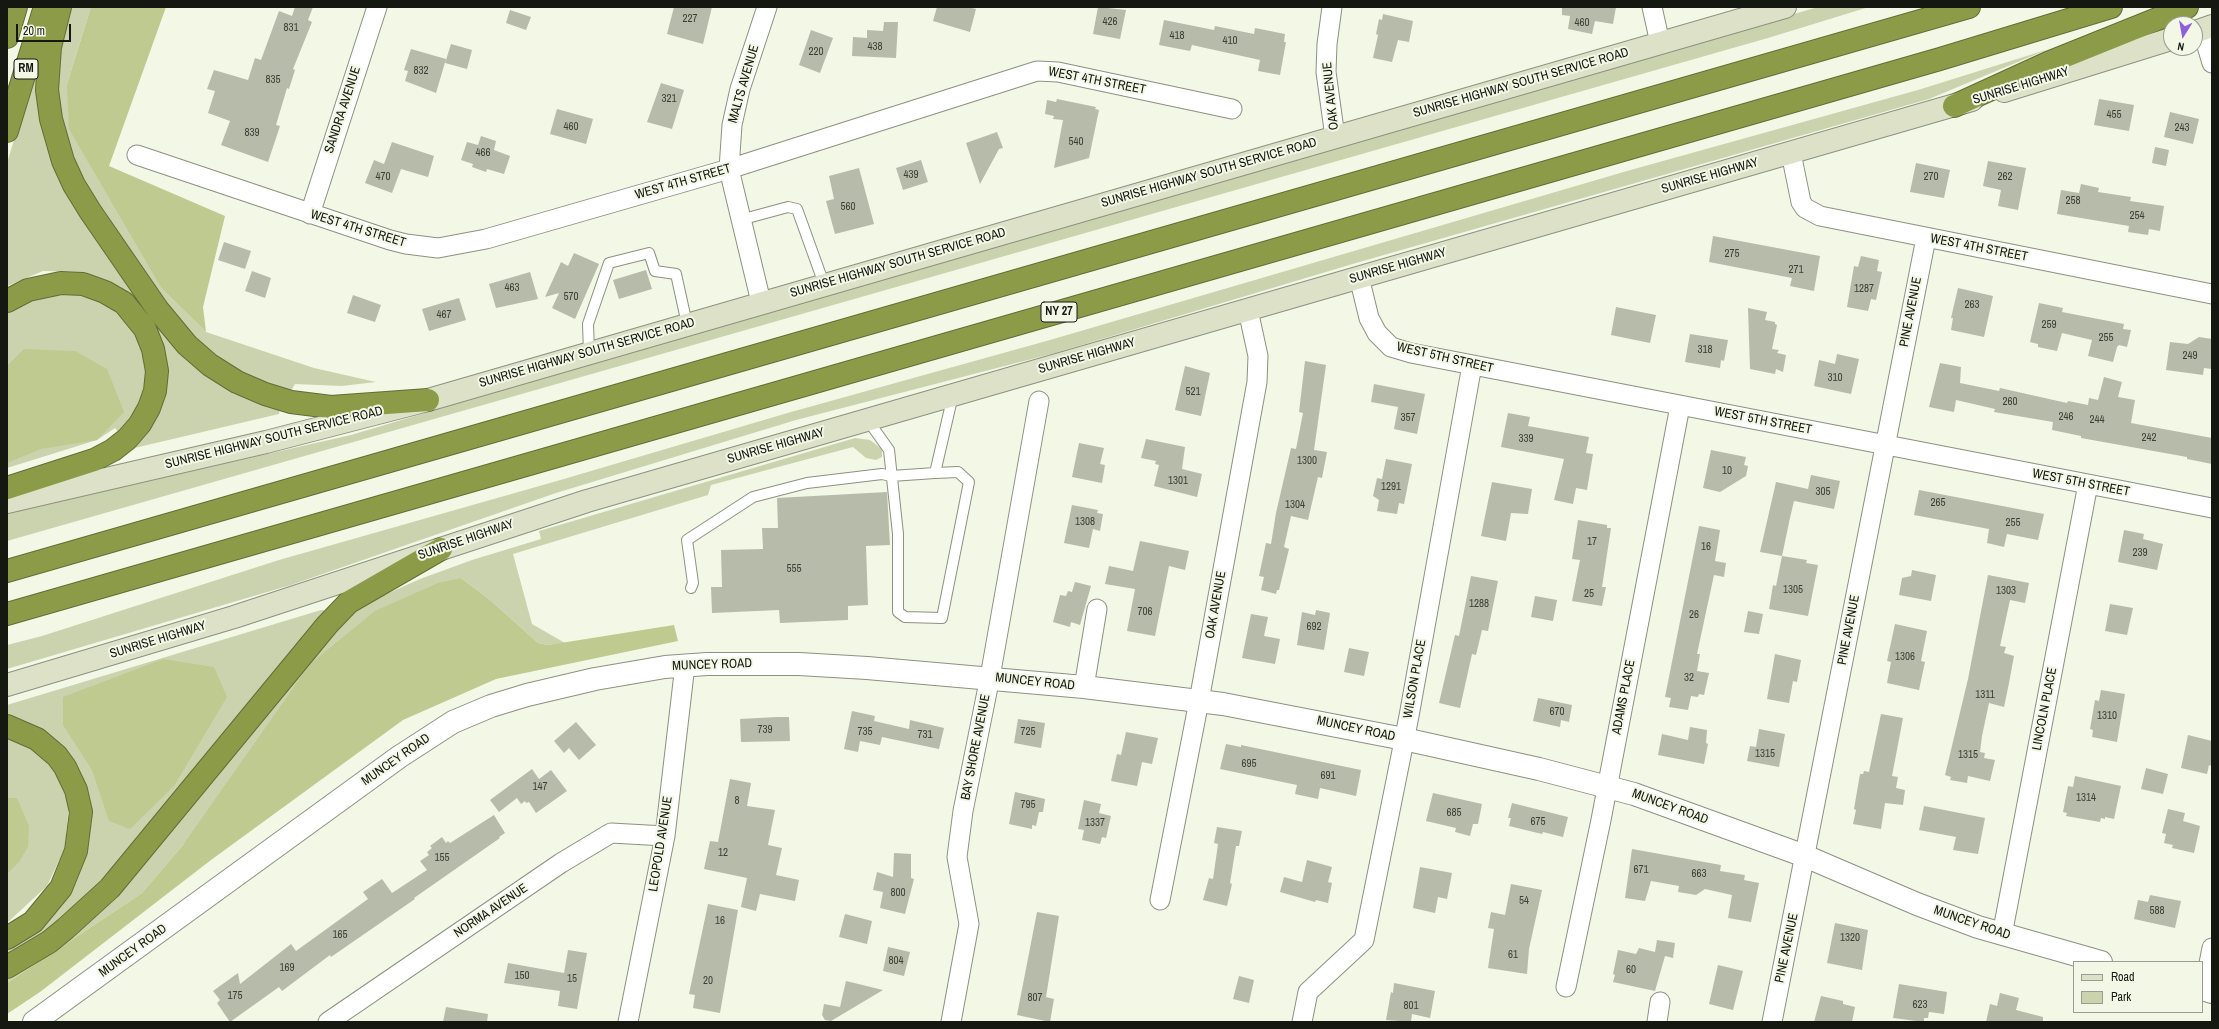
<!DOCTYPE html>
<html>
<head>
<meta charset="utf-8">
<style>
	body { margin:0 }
	#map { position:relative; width:2219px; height:1029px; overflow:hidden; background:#f3f7e6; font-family:"Archivo Narrow",sans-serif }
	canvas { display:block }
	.frame { position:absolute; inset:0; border:8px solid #151711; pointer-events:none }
	.legend { position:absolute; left:2073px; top:961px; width:130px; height:52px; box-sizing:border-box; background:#f3f7e6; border:1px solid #9a9d91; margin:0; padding:5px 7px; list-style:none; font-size:12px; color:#151711 }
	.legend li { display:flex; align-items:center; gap:8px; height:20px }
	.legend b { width:20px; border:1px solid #9a9d91 }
	.north { position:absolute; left:2163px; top:16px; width:40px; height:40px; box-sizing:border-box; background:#f3f7e6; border:1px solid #9a9d91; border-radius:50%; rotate:191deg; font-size:11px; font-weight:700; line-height:16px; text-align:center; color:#151711 }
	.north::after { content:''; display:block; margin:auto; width:14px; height:18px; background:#8e61db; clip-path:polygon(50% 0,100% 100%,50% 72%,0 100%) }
	.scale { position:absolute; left:16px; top:24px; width:55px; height:18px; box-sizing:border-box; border:2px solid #151711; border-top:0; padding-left:5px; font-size:12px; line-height:14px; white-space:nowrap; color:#151711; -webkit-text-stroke:3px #f3f7e6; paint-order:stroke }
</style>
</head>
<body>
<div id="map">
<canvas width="2219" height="1029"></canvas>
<div class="frame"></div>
<ul class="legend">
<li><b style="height:5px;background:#dce1c8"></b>Road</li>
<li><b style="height:11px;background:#cbd3ae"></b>Park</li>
</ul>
<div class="north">N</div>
<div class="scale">20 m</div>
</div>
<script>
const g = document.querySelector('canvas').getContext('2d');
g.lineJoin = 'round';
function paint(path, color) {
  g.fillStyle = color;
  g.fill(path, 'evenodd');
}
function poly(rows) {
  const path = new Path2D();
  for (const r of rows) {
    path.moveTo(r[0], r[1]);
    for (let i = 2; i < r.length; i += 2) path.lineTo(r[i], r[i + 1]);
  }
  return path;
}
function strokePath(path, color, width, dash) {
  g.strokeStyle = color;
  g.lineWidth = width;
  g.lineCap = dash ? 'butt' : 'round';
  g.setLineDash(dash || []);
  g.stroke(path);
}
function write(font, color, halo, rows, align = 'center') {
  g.font = font + ' "Archivo Narrow",sans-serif';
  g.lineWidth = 4;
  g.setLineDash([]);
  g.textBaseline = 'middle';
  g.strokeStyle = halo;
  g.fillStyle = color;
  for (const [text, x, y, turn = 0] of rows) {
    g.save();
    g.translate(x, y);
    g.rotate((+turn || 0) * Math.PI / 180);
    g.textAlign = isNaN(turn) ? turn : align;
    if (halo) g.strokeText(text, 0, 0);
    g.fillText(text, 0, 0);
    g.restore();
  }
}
const green = poly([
	[64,7,91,7,67,84,162,289,206,332,314,368,376,382,342,386,295,384,291,391,237,372,177,322,90,193,61,132,53,79],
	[1818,7,1869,7,1768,38,7,541,7,513,351,435,606,359],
	[2049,49,1929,99,1356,263,1055,353,796,420,556,493,291,585,7,669,7,645,42,636,279,560,557,481,791,412,1050,340,1627,171,1918,90],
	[38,61,45,117,159,322,280,406,279,414,126,450,162,389,125,292,86,272,43,271,7,286,7,163],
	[65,289,106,298,133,323,145,350,147,380,137,410,119,433,115,428,97,440,7,468,7,311,25,298],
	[855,438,870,440,882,449,882,457,876,460,866,458,853,447,711,485,708,495,513,554,532,624,565,643,548,645,538,643,489,599,461,578,183,845,142,893,7,983,7,971,80,925,342,624,362,605,420,579,472,560,541,539,539,531],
	[321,610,324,610,325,617,109,877,45,933,7,957,7,946,20,939,90,816,88,790,70,755,7,718,7,705],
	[7,737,28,746,53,768,69,804,65,848,47,886,7,923]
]);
const forest = poly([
	[91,7,166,7,109,166,225,216,203,307,206,332,162,289,69,129,67,84],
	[24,349,75,351,107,369,124,412,97,440,41,449,7,463,7,366],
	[461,578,489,599,538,643,548,645,674,625,678,641,496,679,403,720,211,860,40,992,7,1014,7,983,142,893,183,845,310,664,375,611,438,583],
	[163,659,214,667,227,697,174,786,130,829,109,821,92,770,63,725,63,697],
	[7,798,17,798,29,826,28,847,19,862,7,874]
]);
const building = poly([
	[295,7,313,7,308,20,312,22,293,69,295,70,289,89,287,88,276,125,280,126,268,162,221,145,230,121,208,113,215,91,207,89,214,70,248,80,255,58,261,60,279,11,292,16],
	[674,7,712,7,703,44,667,34],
	[937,7,968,7,976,9,970,32,933,21],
	[1098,7,1126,10,1120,39,1093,34],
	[1562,7,1616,7,1613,24,1595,21,1592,34,1568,29,1570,16,1562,15],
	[510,10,531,17,526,30,506,23],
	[1383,14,1413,21,1409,42,1398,40,1392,62,1373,58,1378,35,1376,34,1379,19,1382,20],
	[1164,20,1214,30,1215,26,1254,34,1255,28,1285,34,1284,42,1286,42,1280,75,1258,71,1260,60,1192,45,1190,51,1159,45],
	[884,22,898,22,896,58,852,56,853,37,867,38,867,30,883,31],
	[811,30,833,38,820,73,799,65],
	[451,44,472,50,467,69,445,63],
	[411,49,446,59,436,93,405,81,408,71,404,70],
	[661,83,684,90,672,129,647,122],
	[1057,99,1096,107,1095,109,1099,110,1089,158,1054,168,1063,120,1053,119,1054,116,1045,114,1047,100,1056,102],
	[2099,99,2134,105,2129,131,2094,125],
	[557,109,593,119,586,144,550,134],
	[2170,112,2199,119,2193,144,2164,137],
	[997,132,1003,148,999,149,980,184,966,143],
	[481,136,496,141,494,150,510,156,504,174,487,169,486,172,472,167,473,164,461,160,467,142,478,145],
	[392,142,434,156,428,177,401,169,392,193,365,183,374,160,384,164],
	[2155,147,2169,150,2166,166,2152,163],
	[921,160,928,182,903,190,896,168],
	[1988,161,2026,168,2018,210,1998,206,2001,190,1983,186],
	[1916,163,1950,170,1944,198,1910,192],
	[859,168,874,224,835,234,826,201,834,199,829,176],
	[2081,184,2099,188,2098,192,2131,197,2130,201,2164,206,2160,231,2149,229,2148,235,2128,232,2129,226,2057,214,2061,190,2079,193],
	[1713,236,1820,256,1814,291,1790,286,1792,278,1709,262],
	[224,242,251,251,245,269,218,260],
	[574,253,599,264,575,319,552,308,559,293,545,297,561,262,568,266],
	[1861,256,1879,260,1877,271,1882,272,1876,300,1871,299,1868,311,1847,307,1854,266,1858,267],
	[646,270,652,289,619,299,613,280],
	[252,271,271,278,265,298,245,291],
	[530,272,538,299,496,308,489,284],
	[1958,288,1993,296,1984,337,1951,330,1953,318,1951,318],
	[353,295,381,305,375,322,347,313],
	[459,298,466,320,429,331,422,309],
	[2039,303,2063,308,2062,312,2124,324,2123,329,2131,330,2127,347,2119,345,2117,347,2113,362,2088,356,2092,340,2062,333,2057,351,2038,347,2038,344,2030,342],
	[1616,307,1656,315,1650,343,1611,335],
	[1748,308,1767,312,1765,320,1775,322,1775,324,1777,325,1772,349,1779,350,1777,353,1786,355,1783,372,1776,369,1775,374,1750,369],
	[1690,334,1728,340,1724,361,1721,360,1720,368,1685,362],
	[2199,337,2212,339,2212,369,2204,368,2203,375,2166,370,2170,342,2188,344],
	[1837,354,1859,359,1851,394,1814,386,1819,360,1835,364],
	[1305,361,1326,365,1314,450,1327,452,1322,478,1318,477,1308,520,1291,516,1284,547,1289,549,1279,590,1277,590,1276,594,1261,590,1264,577,1259,576,1266,543,1271,544,1276,513,1291,448,1296,449,1303,413,1299,412],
	[1940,363,1961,367,1960,383,1999,391,2000,388,2067,403,2068,401,2088,405,2089,398,2098,400,2104,377,2122,382,2118,397,2135,400,2131,423,2212,438,2212,464,2187,459,2187,457,2081,438,2081,436,2052,430,2053,422,1994,412,1995,409,1956,400,1954,412,1929,407],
	[1185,366,1210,373,1201,416,1175,410],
	[1374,384,1425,394,1417,434,1394,429,1398,407,1371,402],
	[1508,413,1530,417,1528,426,1589,437,1586,453,1593,454,1587,490,1576,488,1573,504,1554,500,1564,459,1501,447],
	[1146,439,1185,447,1182,469,1202,474,1197,497,1154,486,1159,465,1155,464,1156,461,1141,458],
	[1079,443,1104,448,1100,464,1105,465,1102,483,1072,477],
	[1711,450,1746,457,1744,465,1748,466,1746,476,1720,492,1703,488],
	[1386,459,1412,464,1404,504,1399,503,1397,514,1377,511,1379,500,1373,496,1377,478,1382,479],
	[1811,475,1840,481,1834,509,1794,501,1790,518,1782,556,1807,560,1806,563,1818,565,1808,616,1769,609,1773,585,1776,586,1782,556,1760,552,1776,482,1808,489],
	[1492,482,1532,489,1528,514,1511,513,1506,541,1481,536],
	[1919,490,2044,514,2038,540,2007,534,2004,547,1987,543,1989,529,1914,515],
	[887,492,890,545,866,546,868,605,848,606,848,620,780,623,779,610,712,613,711,587,722,587,721,550,763,549,762,528,778,528,777,498],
	[1072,505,1098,510,1097,513,1103,514,1100,531,1093,529,1089,548,1064,543],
	[1578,520,1607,525,1607,528,1611,528,1602,587,1606,587,1602,606,1572,601,1580,560,1572,559],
	[1699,526,1720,530,1715,561,1726,563,1724,577,1714,575,1697,654,1700,654,1697,671,1709,673,1704,695,1699,694,1698,697,1691,696,1688,710,1669,707,1671,698,1665,697],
	[2124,530,2144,534,2143,539,2163,544,2157,570,2118,562],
	[1140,541,1189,551,1185,570,1169,566,1155,636,1127,631,1135,589,1105,584,1109,566,1133,571],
	[1912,570,1936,575,1931,601,1899,595,1902,578,1911,576],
	[1988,575,2029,583,2025,603,2010,600,2000,646,2006,647,2004,653,2014,656,2009,683,2004,707,1989,703,1982,736,1980,752,1985,753,1984,758,1995,760,1990,781,1968,776,1967,783,1950,780,1951,777,1945,775,1968,679],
	[1471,576,1498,581,1488,631,1482,630,1476,655,1472,654,1460,708,1439,703,1455,635,1459,636],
	[1075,582,1091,586,1080,625,1071,622,1070,627,1053,622,1060,595,1066,596,1068,591,1072,592],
	[1535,596,1557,600,1553,621,1531,617],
	[2110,604,2133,608,2127,635,2105,631],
	[1316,610,1330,613,1324,650,1297,645,1302,612,1315,615],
	[1748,611,1763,614,1759,634,1744,632],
	[1251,614,1268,617,1264,636,1280,639,1275,664,1242,658],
	[1895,624,1927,631,1921,661,1925,662,1919,690,1887,683,1891,662,1887,661],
	[1349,648,1369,652,1364,676,1344,672],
	[1775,654,1801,660,1797,682,1793,681,1789,703,1767,699],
	[2101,690,2125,694,2117,742,2092,737,2093,730,2090,729,2095,700,2099,701],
	[1538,698,1572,705,1569,722,1561,720,1560,727,1533,721],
	[852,711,875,716,874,721,909,729,910,720,944,728,939,749,882,737,880,745,860,741,858,752,844,749],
	[1881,714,1903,718,1892,776,1898,777,1896,788,1905,790,1903,805,1885,803,1881,829,1853,824,1856,810,1854,809,1860,774,1863,774,1864,771,1869,772],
	[777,717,789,717,790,741,741,742,740,719],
	[1018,719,1045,723,1041,748,1014,743],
	[576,722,596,745,579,760,569,748,564,753,554,741],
	[1690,727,1707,730,1706,743,1708,744,1704,764,1658,755,1662,734,1688,740],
	[1759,729,1785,734,1779,767,1747,761,1750,746,1756,747],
	[1126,732,1158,738,1152,764,1142,762,1137,786,1111,781,1117,754,1121,755],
	[2188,735,2212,741,2212,766,2209,765,2207,774,2181,768],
	[1226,744,1241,747,1241,745,1361,770,1356,796,1320,788,1318,799,1295,794,1297,785,1220,769],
	[2146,768,2168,774,2163,794,2141,789],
	[532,769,539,779,551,770,567,791,536,813,529,802,526,803,525,801,521,804,517,798,499,812,490,800],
	[2075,776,2121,786,2114,819,2105,817,2105,819,2101,818,2100,822,2066,816,2067,813,2063,812,2068,786,2073,787],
	[730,779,751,783,747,806,775,810,768,845,782,848,776,875,799,880,795,901,760,894,756,911,741,907,747,878,704,869,710,841,718,842],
	[1015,792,1045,799,1043,812,1039,812,1036,826,1032,825,1032,829,1009,824],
	[1433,793,1482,804,1478,824,1473,824,1470,836,1455,832,1456,828,1426,821],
	[1084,800,1101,804,1099,813,1111,816,1106,838,1102,837,1100,844,1082,840,1084,830,1078,829],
	[1512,803,1568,817,1563,837,1543,832,1542,834,1509,826,1511,818,1508,818],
	[1924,806,1985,818,1978,854,1953,850,1956,837,1919,830],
	[2168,809,2185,813,2183,821,2200,826,2194,853,2172,848,2173,845,2164,843,2166,834,2162,833],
	[494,815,505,833,499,837,500,838,414,898,415,899,331,957,330,955,282,991,279,987,230,1022,217,1003,220,1000,213,991,238,973,240,984,291,944,296,951,368,899,363,892,382,879,392,893,427,870,420,861,429,855,427,852,432,848,430,846,442,837,446,843,448,841,450,843],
	[1217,827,1242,831,1239,846,1236,846,1230,883,1232,884,1227,906,1203,900,1209,878,1213,879,1218,844,1214,843],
	[1632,849,1721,865,1720,871,1745,875,1744,880,1759,883,1751,922,1728,918,1732,895,1705,889,1696,895,1678,892,1679,886,1651,881,1645,901,1625,898],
	[894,853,911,854,911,878,914,879,905,914,880,908,883,892,873,890,877,872,893,877],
	[1307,860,1332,867,1328,882,1332,883,1328,903,1316,900,1315,902,1280,892,1284,877,1302,882],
	[1420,867,1452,873,1447,899,1438,897,1435,913,1413,908],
	[1511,884,1542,890,1529,949,1527,974,1488,968,1494,929,1488,928,1491,912,1505,915],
	[2150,895,2181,901,2175,928,2134,919,2138,900,2148,902],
	[708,904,738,910,720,1013,693,1008,695,995,689,994],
	[1037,912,1059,916,1046,997,1054,999,1050,1022,1017,1015],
	[845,914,872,921,867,944,839,937],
	[1835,923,1868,930,1862,970,1827,963],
	[1657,940,1675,943,1673,958,1665,956,1655,991,1613,982,1615,975,1613,974,1618,950,1636,954,1639,948,1655,952],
	[888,947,910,952,904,976,883,971],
	[568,950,587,953,577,1009,558,1006,560,991,504,983,508,963,564,973],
	[1718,965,1743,971,1733,1010,1709,1004],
	[1239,976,1254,980,1249,1003,1233,999],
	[846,981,883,990,831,1021,825,1020,822,1015,824,1004,840,1007],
	[1394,983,1435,991,1430,1018,1412,1014,1411,1022,1386,1020,1391,992,1393,993],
	[1899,984,1947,992,1944,1014,1929,1012,1928,1018,1924,1018,1924,1022,1893,1018],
	[2000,993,2019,998,2016,1010,2043,1017,2043,1022,1986,1022,1990,1004,1997,1006],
	[1821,996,1843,1001,1843,1004,1855,1007,1852,1022,1814,1022],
	[446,1007,488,1014,487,1022,443,1022]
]);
const service = poly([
	[740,220,788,207,797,209,824,284],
	[589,352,588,324,609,263,649,253,655,271,676,274,687,324],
	[867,419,889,450,898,534,898,612,905,617,942,618,969,482,958,472,935,473],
	[691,588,693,583,687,540,753,497,807,483,882,474,891,476,935,473,953,395]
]);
const minor = poly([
	[1332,7,1327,44,1326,72,1335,137],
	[1652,7,1660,43],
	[2202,29,2212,63],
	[1791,153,1801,202,1805,208,1820,216,2212,294],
	[137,155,390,240,406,244,438,248,486,239,729,169,1037,71,1058,72,1232,109],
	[310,214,377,7],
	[1359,277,1369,318,1377,333,1391,347,1411,353,2212,508],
	[761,302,729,169,732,125,740,89,767,7],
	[1084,687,1097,609],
	[1160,900,1199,701,1257,382,1258,356,1248,310],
	[2002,935,2088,484],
	[1566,987,1601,820,1680,406],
	[2204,989,2212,948],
	[328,1022,561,863,611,833,665,836],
	[628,1022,665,836,685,665],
	[951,1022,969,924,957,857,963,811,990,677,1039,401],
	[1302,1022,1308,992,1364,940,1409,716,1472,365],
	[1657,1022,1660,1002],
	[1772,1022,1926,238]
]);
const tertiary = poly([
	[2202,989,2212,992],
	[34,1022,399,757,453,722,491,706,527,695,595,679,665,667,707,664,799,664,867,668,1084,687,1223,704,1404,739,1539,769,1634,794,1805,856,1917,904,1978,927,2101,962]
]);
const secondary = poly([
	[2195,32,2212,26],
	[2004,91,2171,39],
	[7,502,266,442,428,400,1785,7],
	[7,685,234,617,587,501,1972,100]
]);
const motorway = poly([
	[60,7,50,47,47,90,51,119,63,161,74,185,90,211,158,310,187,345,210,365,237,382,265,394,291,402,331,407,428,400],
	[7,37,16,7],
	[1954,106,2048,63,2187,7],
	[7,131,44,10],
	[7,301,28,290,61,283,83,284,105,292,124,303,145,329,153,349,157,371,155,391,149,408,140,424,127,439,113,450,94,460,7,488],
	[7,571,1969,7],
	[7,614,1940,59,2111,7],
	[7,726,37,739,57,756,65,767,76,790,81,812,76,851,61,888,33,922,7,938],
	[7,967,49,942,65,929,110,888,327,625,349,602,441,549]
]);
const numberNames = [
	["227",690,19],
	["426",1110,22],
	["460",1582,23],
	["831",291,28],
	["418",1177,36],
	["410",1230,41],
	["438",875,47],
	["220",816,52],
	["832",421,71],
	["835",273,80],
	["321",669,99],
	["455",2114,115],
	["460",571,127],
	["243",2182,128],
	["839",252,133],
	["540",1076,142],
	["466",483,153],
	["439",911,175],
	["470",383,177],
	["270",1931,177],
	["262",2005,177],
	["258",2073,201],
	["560",848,207],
	["254",2137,216],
	["275",1732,254],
	["271",1796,270],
	["463",512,288],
	["1287",1864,289],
	["570",571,297],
	["263",1972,305],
	["467",444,315],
	["259",2049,325],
	["255",2106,338],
	["318",1705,350],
	["249",2190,356],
	["310",1835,378],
	["521",1193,392],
	["260",2010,402],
	["246",2066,417],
	["357",1408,418],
	["244",2097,420],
	["242",2149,438],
	["339",1526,439],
	["1300",1307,461],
	["10",1727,471],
	["1301",1178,481],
	["1291",1391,487],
	["305",1823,492],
	["265",1938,503],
	["1304",1295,505],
	["1308",1085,522],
	["255",2013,523],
	["17",1592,542],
	["16",1706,547],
	["239",2140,553],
	["555",794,569],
	["1305",1793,590],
	["1303",2006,591],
	["25",1589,594],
	["1288",1479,604],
	["706",1145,612],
	["26",1694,615],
	["692",1314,627],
	["1306",1905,657],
	["32",1689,678],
	["1311",1985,695],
	["670",1557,712],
	["1310",2107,716],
	["739",765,730],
	["735",865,732],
	["725",1028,732],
	["731",925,735],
	["1315",1765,754],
	["1315",1968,755],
	["695",1249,764],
	["691",1328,776],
	["147",540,787],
	["1314",2086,798],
	["8",737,801],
	["795",1028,805],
	["685",1454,813],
	["675",1538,822],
	["1337",1095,823],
	["12",723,853],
	["155",442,858],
	["671",1641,870],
	["663",1699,874],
	["800",898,893],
	["54",1524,901],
	["588",2157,911],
	["16",720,921],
	["165",340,935],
	["1320",1850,938],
	["61",1513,955],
	["804",896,961],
	["169",287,968],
	["60",1631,970],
	["150",522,976],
	["15",572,979],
	["20",708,981],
	["175",235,996],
	["807",1035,998],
	["623",1920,1005],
	["801",1411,1006]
];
const shields = [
	[26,69,24],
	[1059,312,36]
];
const shieldNames = [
	["RM",26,69],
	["NY 27",1059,312]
];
const streetNames = [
	["WEST 4TH STREET",1097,81,11],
	["SUNRISE HIGHWAY SOUTH SERVICE ROAD",1521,83,-16],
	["MALTS AVENUE",744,84,-74],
	["SUNRISE HIGHWAY",2021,86,-17],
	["OAK AVENUE",1331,96,-96],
	["SANDRA AVENUE",343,110,-72],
	["SUNRISE HIGHWAY SOUTH SERVICE ROAD",1209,173,-16],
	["SUNRISE HIGHWAY",1710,176,-16],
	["WEST 4TH STREET",683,182,-16],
	["WEST 4TH STREET",358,229,17],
	["WEST 4TH STREET",1979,248,11],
	["SUNRISE HIGHWAY SOUTH SERVICE ROAD",898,263,-16],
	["SUNRISE HIGHWAY",1398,266,-16],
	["PINE AVENUE",1911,312,-79],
	["SUNRISE HIGHWAY SOUTH SERVICE ROAD",587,353,-16],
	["SUNRISE HIGHWAY",1087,356,-16],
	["WEST 5TH STREET",1445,358,13],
	["WEST 5TH STREET",1763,421,11],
	["SUNRISE HIGHWAY SOUTH SERVICE ROAD",274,438,-14],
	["SUNRISE HIGHWAY",776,446,-16],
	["WEST 5TH STREET",2081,483,11],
	["SUNRISE HIGHWAY",466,540,-19],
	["OAK AVENUE",1216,605,-80],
	["PINE AVENUE",1849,630,-79],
	["SUNRISE HIGHWAY",158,640,-17],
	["MUNCEY ROAD",712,665,-2],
	["WILSON PLACE",1415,679,-80],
	["MUNCEY ROAD",1035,682,6],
	["ADAMS PLACE",1624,697,-79],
	["LINCOLN PLACE",2045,709,-79],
	["MUNCEY ROAD",1356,729,12],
	["BAY SHORE AVENUE",976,747,-79],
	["MUNCEY ROAD",396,760,-35],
	["MUNCEY ROAD",1670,807,20],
	["LEOPOLD AVENUE",661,844,-81],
	["NORMA AVENUE",491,911,-34],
	["MUNCEY ROAD",1972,923,19],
	["PINE AVENUE",1787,948,-78],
	["MUNCEY ROAD",133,951,-36]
];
paint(green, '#cbd3ae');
paint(forest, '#beca8f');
paint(building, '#b7bbaa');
strokePath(service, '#8d9181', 12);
strokePath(minor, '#8d9181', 21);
strokePath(tertiary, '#8d9181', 24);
strokePath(secondary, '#8d9181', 24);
strokePath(motorway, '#626d35', 24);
strokePath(service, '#fff', 10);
strokePath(minor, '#fff', 19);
strokePath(tertiary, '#fff', 22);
strokePath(secondary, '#dce1c8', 22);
strokePath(motorway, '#8c9b48', 22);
write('11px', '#3e4037', null, numberNames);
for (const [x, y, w] of shields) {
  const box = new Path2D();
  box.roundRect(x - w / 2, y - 10, w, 20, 3);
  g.fillStyle = '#f3f7e6';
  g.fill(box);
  strokePath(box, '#151711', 1);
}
write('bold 12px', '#151711', null, shieldNames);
write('13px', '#151711', '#f3f7e6', streetNames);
</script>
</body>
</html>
